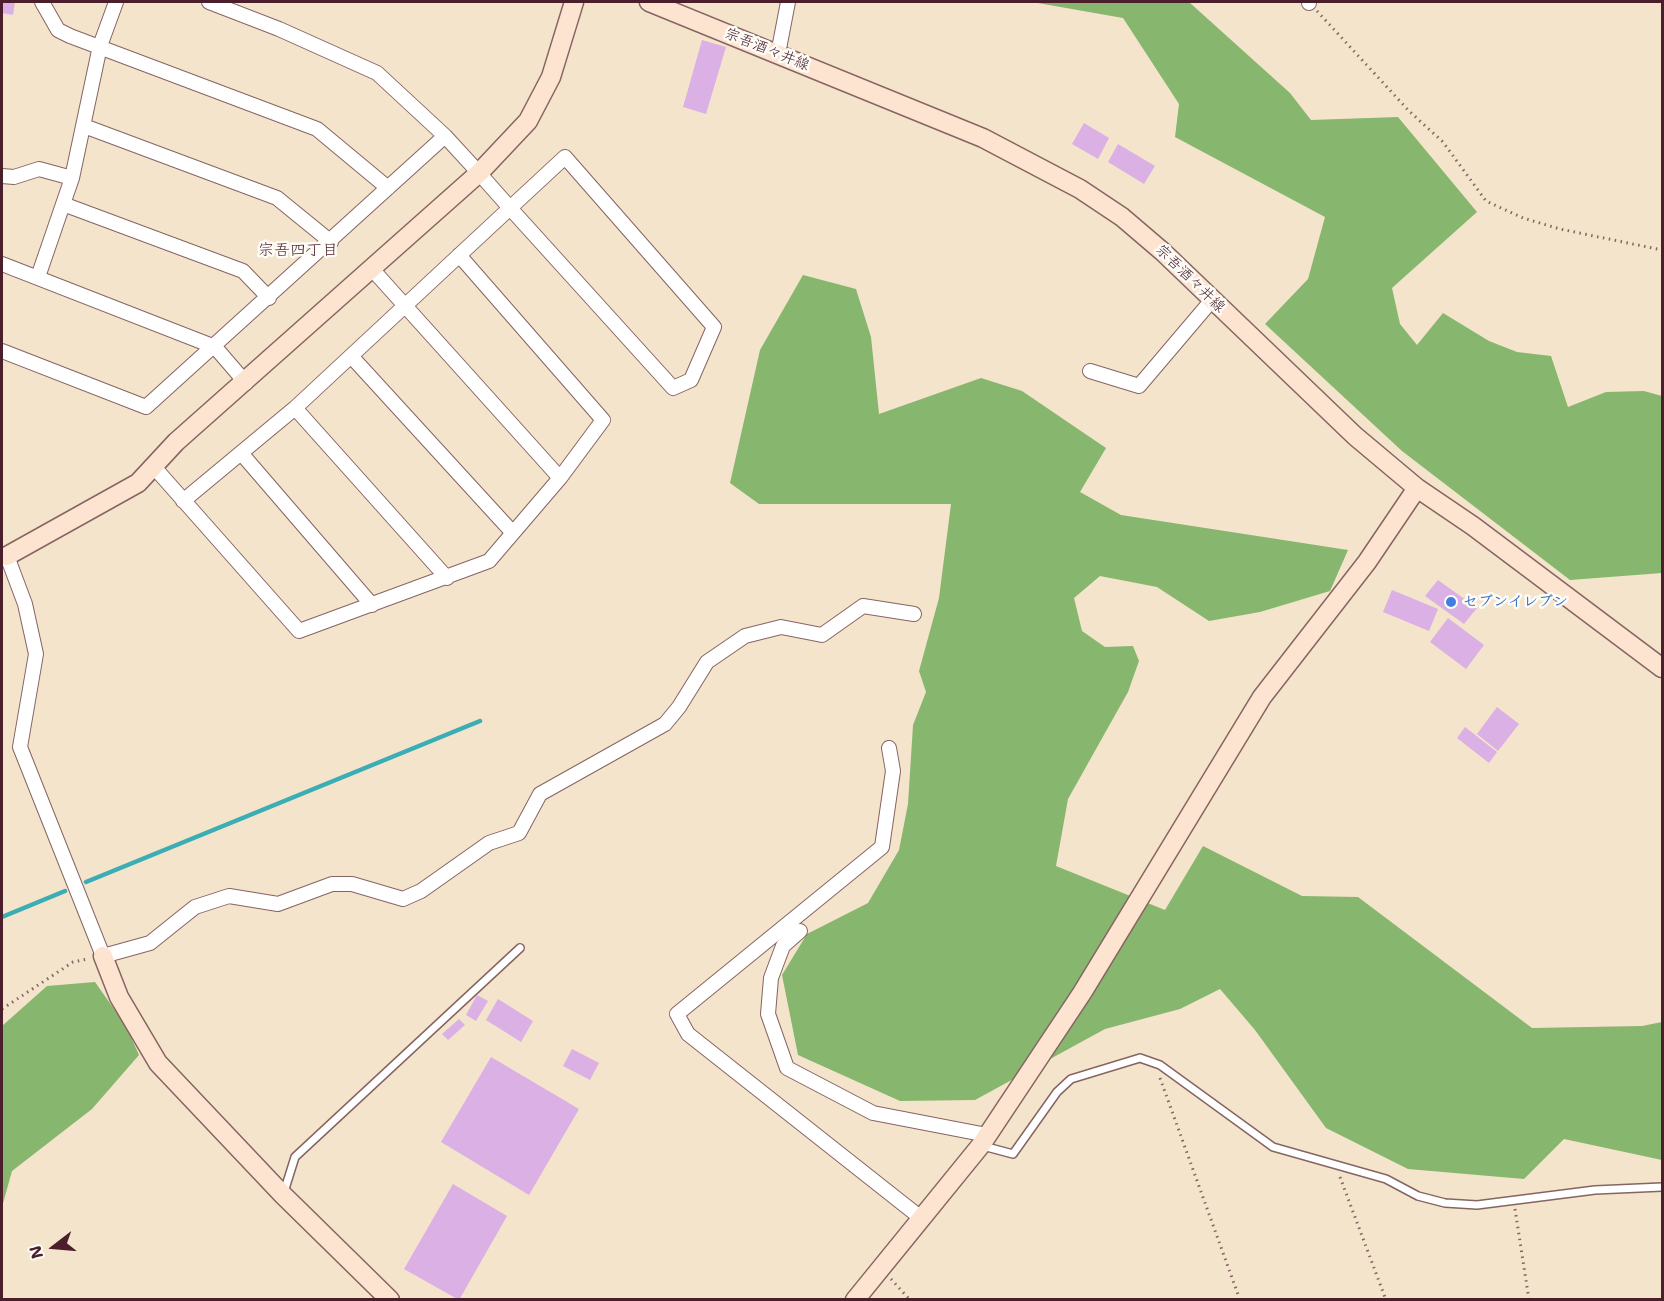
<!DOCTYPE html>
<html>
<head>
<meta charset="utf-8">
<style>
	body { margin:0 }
	#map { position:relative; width:1664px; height:1301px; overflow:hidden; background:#f4e4cb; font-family:"Shantell Sans",sans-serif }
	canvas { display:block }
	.frame { position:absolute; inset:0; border:3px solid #4a1f2b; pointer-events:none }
	.north { position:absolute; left:24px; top:1217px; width:60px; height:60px; -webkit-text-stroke:4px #fdfcf7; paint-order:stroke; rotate:254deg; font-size:16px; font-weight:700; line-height:24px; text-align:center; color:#4a1f2b }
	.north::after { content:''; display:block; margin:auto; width:21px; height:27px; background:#4a1f2b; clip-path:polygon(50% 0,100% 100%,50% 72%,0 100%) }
</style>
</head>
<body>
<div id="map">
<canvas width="1664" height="1301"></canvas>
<div class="frame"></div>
<div class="north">N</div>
</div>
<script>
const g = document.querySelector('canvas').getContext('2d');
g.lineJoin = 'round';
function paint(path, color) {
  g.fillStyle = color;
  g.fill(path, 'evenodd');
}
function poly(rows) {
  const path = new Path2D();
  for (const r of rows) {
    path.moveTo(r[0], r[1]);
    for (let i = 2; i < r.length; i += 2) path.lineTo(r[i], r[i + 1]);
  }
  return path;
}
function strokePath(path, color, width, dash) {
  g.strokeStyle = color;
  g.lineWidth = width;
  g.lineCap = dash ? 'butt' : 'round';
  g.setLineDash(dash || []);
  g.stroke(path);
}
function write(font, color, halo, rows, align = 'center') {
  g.font = font + ' "Shantell Sans","Klee One",sans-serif';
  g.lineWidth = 5;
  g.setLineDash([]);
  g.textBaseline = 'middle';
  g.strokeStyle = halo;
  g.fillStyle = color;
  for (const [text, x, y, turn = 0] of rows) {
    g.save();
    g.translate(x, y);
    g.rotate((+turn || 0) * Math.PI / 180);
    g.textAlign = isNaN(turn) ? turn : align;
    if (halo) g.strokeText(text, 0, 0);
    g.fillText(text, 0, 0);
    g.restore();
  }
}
const forest = poly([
	[1032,2,1189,2,1290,93,1311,120,1398,117,1477,212,1392,288,1400,324,1417,345,1443,313,1489,341,1517,352,1551,356,1568,407,1606,392,1644,391,1662,396,1662,573,1570,580,1402,451,1265,324,1308,279,1325,217,1175,137,1179,104,1123,18],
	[803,275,856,289,871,337,879,414,981,378,1022,391,1106,448,1080,492,1121,515,1348,550,1330,591,1260,612,1209,621,1157,587,1100,576,1074,598,1082,631,1105,647,1133,646,1139,661,1128,692,1068,799,1056,866,1165,910,1203,846,1302,896,1358,897,1532,1028,1642,1026,1662,1022,1662,1160,1564,1139,1524,1179,1408,1169,1326,1128,1255,1030,1220,989,1180,1009,1105,1029,975,1100,900,1101,798,1055,782,975,807,934,868,903,899,850,908,804,913,725,926,692,919,671,939,598,951,504,759,504,730,483,760,350],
	[95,982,126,1026,139,1055,92,1109,12,1171,2,1207,2,1026,47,986]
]);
const stream = poly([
	[86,882,480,721],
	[2,917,65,891]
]);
const building = poly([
	[2,2,15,2,13,15,2,13],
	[702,40,726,47,706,114,683,107],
	[1084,123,1109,138,1098,159,1072,144],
	[1118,144,1155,166,1144,184,1108,162],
	[1438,580,1477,608,1464,624,1425,596],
	[1392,590,1438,609,1429,631,1383,612],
	[1448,618,1484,645,1466,669,1430,642],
	[1497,707,1519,724,1498,751,1477,734],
	[1465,727,1497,752,1489,763,1457,738],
	[477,995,488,1001,476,1021,466,1015],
	[498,999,533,1021,521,1042,486,1020],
	[459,1019,465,1025,448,1040,442,1034],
	[572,1049,599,1063,590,1080,563,1066],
	[491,1057,579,1109,529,1195,441,1142],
	[453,1184,507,1216,459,1300,404,1269]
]);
const path = poly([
	[1317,11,1409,111,1443,142,1486,201,1523,218,1560,229,1662,250],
	[2,1009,73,962,87,959],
	[1160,1078,1240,1300],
	[1340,1177,1386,1300],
	[1515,1209,1529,1300],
	[891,1279,910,1300]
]);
const lane = poly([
	[983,1146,1013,1154,1057,1092,1071,1079,1140,1058,1160,1065,1273,1147,1386,1179,1418,1196,1445,1203,1477,1205,1595,1190,1662,1187],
	[284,1192,295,1157,520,948]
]);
const street = poly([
	[42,2,58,30,70,36,317,129,388,188],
	[1309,2,1309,3],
	[778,54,788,2],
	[84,126,277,198,331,242],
	[2,176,14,177,39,169,72,178],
	[63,204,243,271,269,298],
	[2,264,215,347,246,383],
	[372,269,560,478],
	[38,277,72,178,100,46,116,2],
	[2,351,146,407,445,136],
	[351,356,513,533],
	[1090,371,1139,386,1212,300],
	[295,408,447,578],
	[241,453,372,605],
	[154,467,299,631,489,561,560,478,603,420,459,255],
	[183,501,295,408,510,208,565,157,714,327,691,380,673,388,510,208,479,173,445,136,377,73,279,29,209,2],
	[7,556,25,604,36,654,20,747,103,956,150,943,195,907,229,896,278,904,332,884,352,884,403,899,421,891,489,843,519,833,540,794,665,724,679,707,707,662,745,636,781,627,822,635,863,606,914,614],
	[889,748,893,771,882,847,677,1014,688,1034,921,1218],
	[800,931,783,946,771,978,768,1014,787,1068,873,1113,987,1135]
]);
const secondary = poly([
	[649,2,983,138,1080,189,1122,217,1163,252,1355,436,1417,488,1473,526,1662,668],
	[7,556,138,483,176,442,479,173,528,121,551,77,574,2],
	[103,956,119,997,158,1063,283,1195,390,1300],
	[855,1300,981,1145,1082,993,1262,697,1367,562,1417,488]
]);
const markers = [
	[1451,602,6,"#3f7fe0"]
];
const streetNames = [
	["宗吾酒々井線",767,50,22],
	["宗吾酒々井線",1190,279,44]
];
const shopNames = [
	["セブンイレブン",1463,602]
];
const neighbourhoodNames = [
	["宗吾四丁目",298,251]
];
paint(forest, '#87b66e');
strokePath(stream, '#3badb4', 4.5);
paint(building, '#dab0e5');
strokePath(lane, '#866463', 10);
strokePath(street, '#866463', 16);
strokePath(secondary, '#866463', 21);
strokePath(path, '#866463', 3, [1.5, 4.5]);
strokePath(lane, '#fff', 7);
strokePath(street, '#fff', 14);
strokePath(secondary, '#fde4d0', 18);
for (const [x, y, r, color] of markers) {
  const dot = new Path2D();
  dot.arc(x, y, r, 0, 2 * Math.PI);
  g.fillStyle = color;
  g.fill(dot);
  strokePath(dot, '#fdfcf7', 2);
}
write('15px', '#4a1f2b', '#fdfcf7', streetNames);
write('bold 15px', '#366cbe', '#fdfcf7', shopNames, 'left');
write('16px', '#4a1f2b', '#fdfcf7', neighbourhoodNames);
</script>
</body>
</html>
